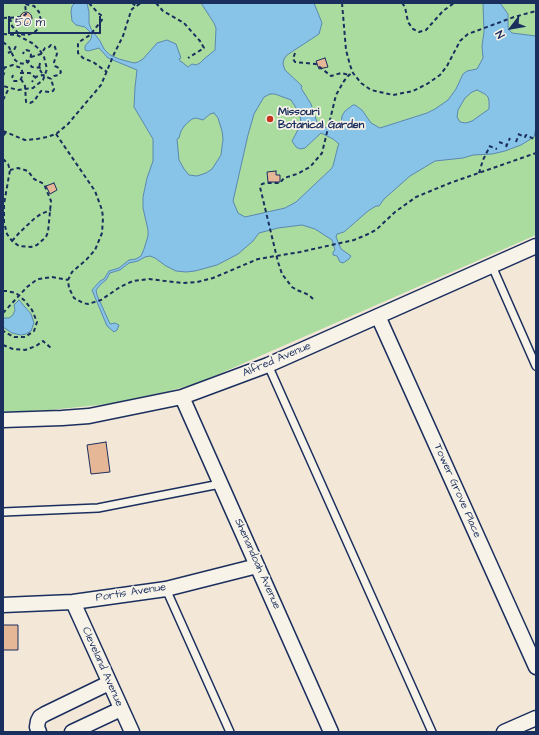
<!DOCTYPE html>
<html>
<head>
<meta charset="utf-8">
<style>
	body { margin:0 }
	#map { position:relative; width:539px; height:735px; overflow:hidden; background:#f3e7d8; font-family:"Architects Daughter",sans-serif }
	canvas { display:block }
	.frame { position:absolute; inset:0; border:4px solid #1b2f5e; pointer-events:none }
	.north { position:absolute; left:491px; top:8px; width:40px; height:40px; -webkit-text-stroke:3px #f7f3e8; paint-order:stroke; rotate:239deg; font-size:11px; font-weight:700; line-height:16px; text-align:center; color:#1b2f5e }
	.north::after { content:''; display:block; margin:auto; width:14px; height:18px; background:#1b2f5e; clip-path:polygon(50% 0,100% 100%,50% 72%,0 100%) }
	.scale { position:absolute; left:8px; top:16px; width:93px; height:18px; box-sizing:border-box; border:2px solid #1b2f5e; border-top:0; padding-left:5px; font-size:12px; line-height:14px; white-space:nowrap; color:#1b2f5e; -webkit-text-stroke:3px #f7f3e8; paint-order:stroke }
</style>
</head>
<body>
<div id="map">
<canvas width="539" height="735"></canvas>
<div class="frame"></div>
<div class="north">N</div>
<div class="scale">50 m</div>
</div>
<script>
const g = document.querySelector('canvas').getContext('2d');
g.lineJoin = 'round';
function paint(path, color) {
  g.fillStyle = color;
  g.fill(path, 'evenodd');
}
function poly(rows) {
  const path = new Path2D();
  for (const r of rows) {
    if (r.length === 3) {
      path.moveTo(r[0] + r[2], r[1]);
      path.arc(r[0], r[1], r[2], 0, 2 * Math.PI);
      continue;
    }
    path.moveTo(r[0], r[1]);
    for (let i = 2; i < r.length; i += 2) path.lineTo(r[i], r[i + 1]);
  }
  return path;
}
function strokePath(path, color, width, dash) {
  g.strokeStyle = color;
  g.lineWidth = width;
  g.lineCap = dash ? 'butt' : 'round';
  g.setLineDash(dash || []);
  g.stroke(path);
}
function write(font, color, halo, rows, align = 'center') {
  g.font = font + ' "Architects Daughter",sans-serif';
  g.lineWidth = 3.5;
  g.setLineDash([]);
  g.textBaseline = 'middle';
  g.strokeStyle = halo;
  g.fillStyle = color;
  for (const [text, x, y, turn = 0] of rows) {
    g.save();
    g.translate(x, y);
    g.rotate((+turn || 0) * Math.PI / 180);
    g.textAlign = isNaN(turn) ? turn : align;
    if (halo) g.strokeText(text, 0, 0);
    g.fillText(text, 0, 0);
    g.restore();
  }
}
const green = poly([
	[3,3,536,3,536,235,219,374,191,385,165,392,108,404,50,410,3,412]
]);
const water = poly([
	[75,3,87,3,89,12,89,23,91,29,100,41,104,49,110,55,119,59,134,63,138,62,143,59,157,43,167,40,176,44,181,58,179,59,181,62,182,62,188,67,192,64,196,65,200,63,204,59,215,50,216,28,214,23,201,3,314,3,322,23,319,34,287,55,284,59,283,64,285,70,302,86,301,88,311,104,318,125,335,130,338,129,341,125,342,116,345,111,353,105,355,105,362,110,371,123,380,128,427,113,435,109,448,100,456,89,463,74,467,71,477,69,483,58,482,46,484,32,483,3,500,3,508,14,508,27,510,31,512,33,536,36,536,127,534,137,521,145,505,151,492,154,473,155,463,158,435,161,410,176,384,199,379,206,376,206,368,211,344,232,337,234,336,237,341,249,351,256,349,259,343,263,340,262,337,256,333,255,333,252,335,250,332,240,315,229,302,225,278,228,259,233,253,241,238,254,217,265,195,271,186,272,176,271,166,266,155,258,150,256,145,257,138,261,129,263,120,270,110,273,106,280,101,284,96,290,97,295,110,324,115,323,119,325,117,330,114,332,107,326,92,290,100,281,104,279,109,271,119,268,129,260,136,259,141,256,144,249,148,236,148,230,143,208,143,197,147,178,153,161,153,139,134,107,135,87,137,70,108,58,99,48,88,51,85,50,85,46,91,39,92,34,85,27,76,25,72,21,71,12,72,6,75,3],
	[477,90,485,94,488,97,489,101,489,109,472,121,466,123,460,122,457,117,458,110,465,98,472,92,477,90],
	[270,94,275,94,291,100,300,114,301,124,292,141,296,147,300,149,305,148,321,133,333,139,339,144,338,146,333,166,331,169,296,202,285,208,245,217,238,213,233,201,248,135,254,114,264,97,270,94],
	[214,113,218,118,222,131,223,139,221,155,212,169,206,173,197,176,189,175,184,169,179,160,177,139,179,138,181,131,185,125,192,119,196,118,203,120,210,114,214,113],
	[19,300,31,314,34,323,31,331,26,334,21,335,12,333,3,327,3,318,9,318,13,315,15,310,14,305,19,300]
]);
const building = poly([
	[26,18,6],
	[325,58,328,67,319,69,316,61,325,58],
	[276,171,276,175,280,175,280,182,268,182,267,172,276,171],
	[54,183,57,190,50,194,46,186,54,183],
	[106,442,110,472,91,474,87,445,106,442],
	[3,625,18,625,18,650,3,650,3,625]
]);
const path = poly([
	[89,3,98,13,101,15,102,20,90,35,79,42,78,44,78,53,83,58,93,62,107,72],
	[132,3,136,6],
	[156,3,163,11,184,23,200,41,204,48,188,58],
	[342,3,346,50,350,65,353,73,361,83,371,90,393,95,413,91,427,84,440,75,447,66,460,41,468,34,514,17,536,11],
	[402,3,405,7,408,22,413,29,419,32,426,30,443,11,454,3],
	[3,18,22,17,26,14,25,3],
	[10,18,12,26,19,34,28,35,36,31,39,27,41,21,39,12,34,6,25,4],
	[3,34,17,35,32,43,39,49,44,57,47,69,43,80,33,88,18,90,3,86],
	[3,42,9,47,15,60,19,63,25,64,30,60,31,55,30,51,26,50,24,51,23,54],
	[8,53,14,50,16,46,15,44],
	[295,53,293,59,295,62,316,64,331,76,341,73,349,75],
	[31,57,41,54,45,48,49,47,51,45,55,47,57,54,54,62,55,66,59,68,61,72,59,75,54,76,51,79],
	[26,60,32,67,42,68],
	[40,63,39,68,43,75],
	[3,66,5,71,3,76],
	[3,68,13,65,21,68,23,74,21,79,18,81,14,81,12,78,13,75],
	[20,73,30,73,37,79],
	[21,79,25,86,26,102,30,103,34,101,41,91,50,92,53,91,54,89,51,79,43,75,35,77,32,82],
	[3,100,9,88],
	[3,131,25,140,37,139,47,137,56,134,68,124,101,85,114,54,123,36,130,14,132,9,141,3],
	[56,134,95,191,102,210,103,218,102,233,95,250,86,260,72,272,68,280,69,288,74,298,83,303,88,304,101,300,120,287,133,281,149,279,182,283,197,282,213,278,258,259,300,252,354,240,366,235,376,230,395,212,416,197,450,183,536,153],
	[518,134,525,137,526,135,536,140],
	[3,136,6,132],
	[499,142,507,145],
	[516,142,519,134],
	[489,146,497,149],
	[506,147,510,138],
	[3,159,8,164,10,170,4,204,4,222,7,234,12,241,19,246,31,247,37,245,46,237,48,232,51,201,44,184,34,179,28,171,18,168,10,170],
	[479,173,483,160,490,146],
	[12,241,20,232,35,218,41,214,51,210],
	[3,291,7,291,16,293,25,301,32,310,37,322,34,331,25,337,14,337,3,331],
	[313,299,309,295,297,290,292,287,282,274,278,262,260,187,262,184,266,183,280,183,284,178,297,174,310,167,322,153,336,95,344,81,349,75,353,73],
	[3,313,27,287,35,281,39,279,52,277,68,280],
	[3,345,13,349,25,350,36,346,43,341,51,348]
]);
const lane = poly([
	[492,266,536,366],
	[268,365,432,732],
	[3,512,98,508,220,484],
	[166,589,230,732]
]);
const street = poly([
	[378,316,536,667],
	[182,397,331,732],
	[3,420,62,418,89,416,182,397,268,365,536,246],
	[73,602,132,732],
	[3,605,73,602,166,589,257,566],
	[39,732,37,727,38,721,40,717,45,714,109,683],
	[72,732,121,709],
	[504,732,536,718]
]);
const markers = [
	[270,119,4,"#c8321e"]
];
const poiNames = [
	["Missouri",278,113],
	["Botanical Garden",278,126]
];
const streetNames = [
	["Alfred Avenue",277,360,-23],
	["Tower Grove Place",457,491,66],
	["Shenandoah Avenue",257,564,66],
	["Portis Avenue",131,593,-9],
	["Cleveland Avenue",102,667,66]
];
paint(green, '#a9dc9e');
paint(water, '#87c4e7');
strokePath(water, '#5c88b0', 1);
paint(building, '#e5b796');
strokePath(building, '#1b2f5e', 1);
strokePath(lane, '#1b2f5e', 10);
strokePath(street, '#1b2f5e', 17);
strokePath(path, '#1b2f5e', 2, [4, 3]);
strokePath(lane, '#f7f3e8', 7);
strokePath(street, '#f7f3e8', 14);
for (const [x, y, r, color] of markers) {
  const dot = new Path2D();
  dot.arc(x, y, r, 0, 2 * Math.PI);
  g.fillStyle = color;
  g.fill(dot);
  strokePath(dot, '#f7f3e8', 1.5);
}
write('bold 11px', '#1b2f5e', '#f7f3e8', poiNames, 'left');
write('11px', '#1b2f5e', '#f7f3e8', streetNames);
</script>
</body>
</html>
